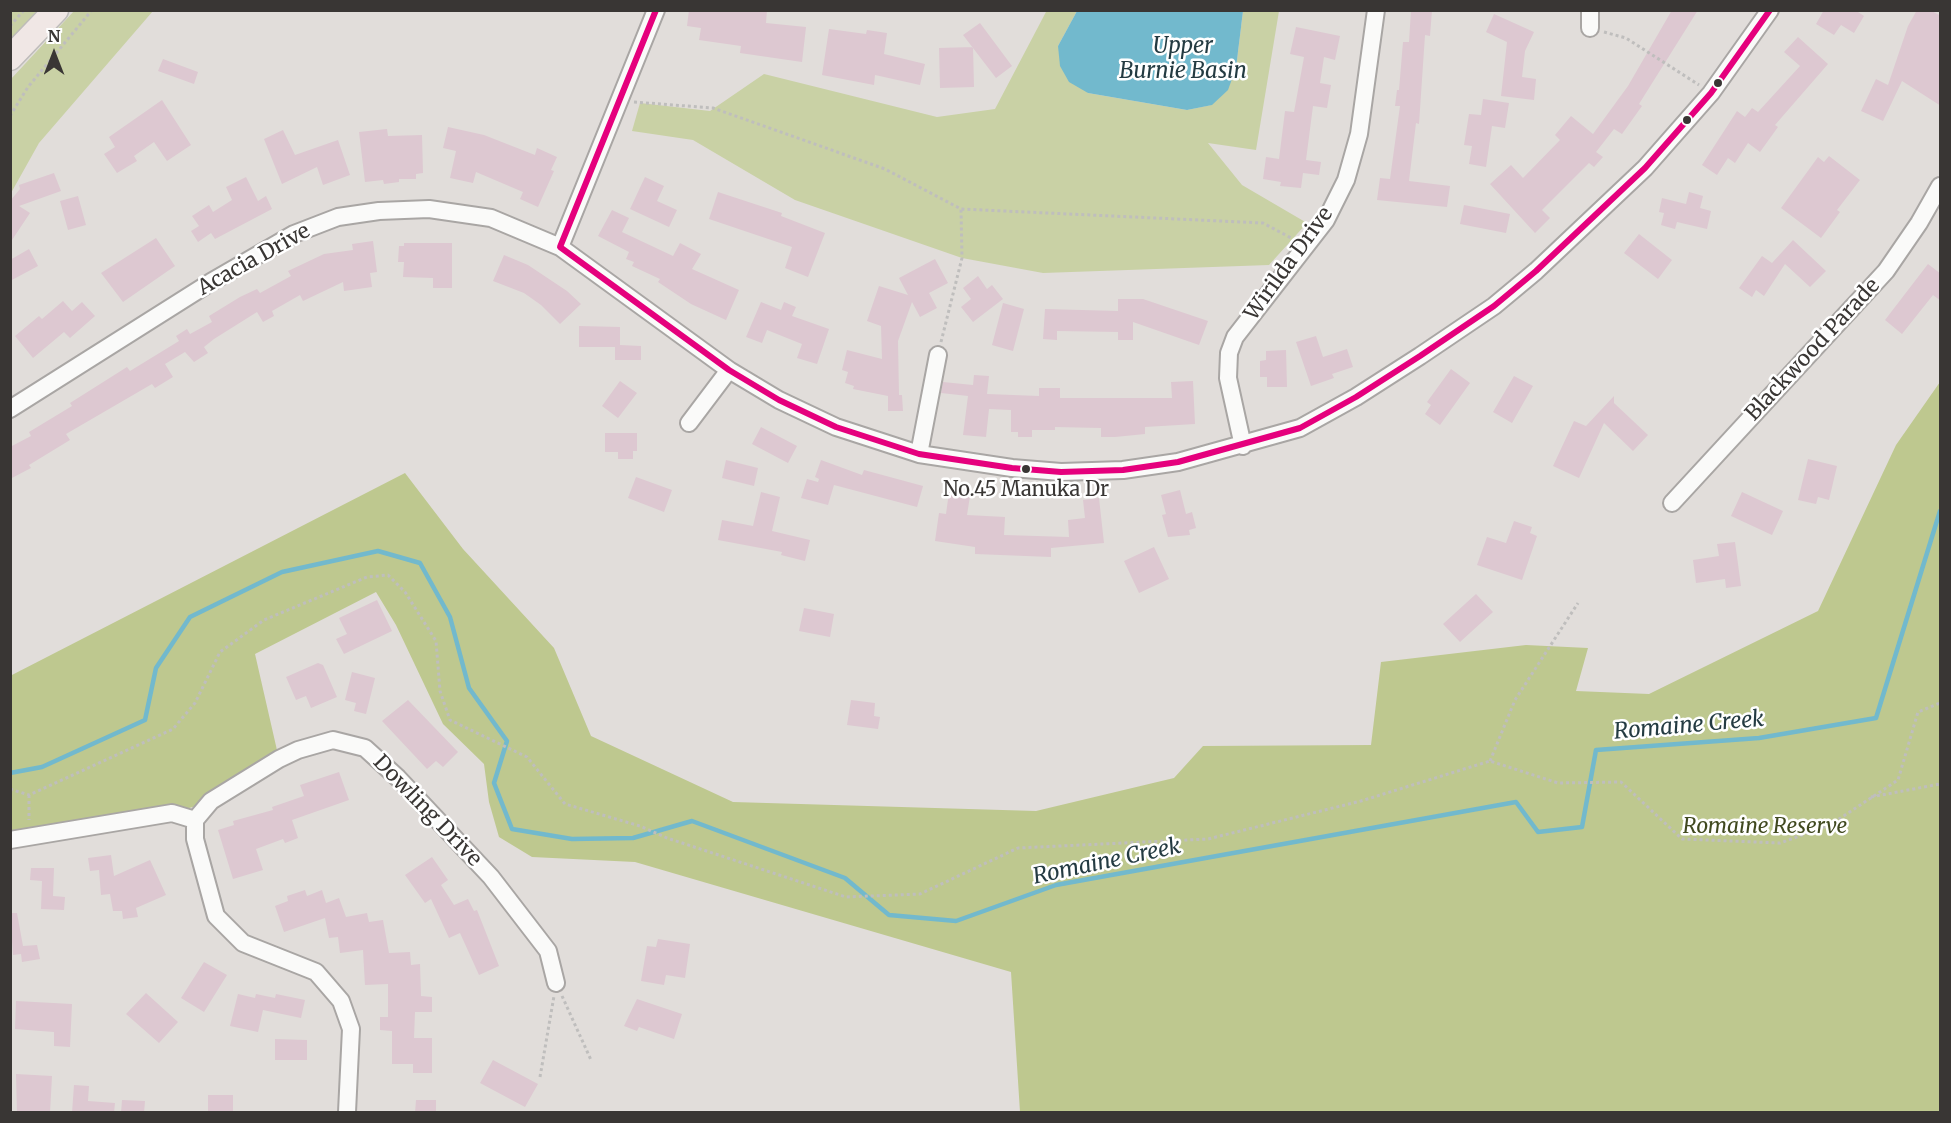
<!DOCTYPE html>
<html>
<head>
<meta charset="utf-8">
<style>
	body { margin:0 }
	#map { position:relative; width:1951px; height:1123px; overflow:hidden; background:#e1ddda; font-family:Merriweather,serif }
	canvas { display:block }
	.frame { position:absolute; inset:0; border:12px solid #393634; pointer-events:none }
	.north { position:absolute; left:24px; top:24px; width:60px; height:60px; -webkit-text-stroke:4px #fff; paint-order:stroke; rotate:0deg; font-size:16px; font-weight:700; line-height:24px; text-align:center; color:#393634 }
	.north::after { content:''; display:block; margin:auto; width:21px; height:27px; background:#393634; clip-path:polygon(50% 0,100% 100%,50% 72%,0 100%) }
</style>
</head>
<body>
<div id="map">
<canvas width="1951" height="1123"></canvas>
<div class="frame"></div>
<div class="north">N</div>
</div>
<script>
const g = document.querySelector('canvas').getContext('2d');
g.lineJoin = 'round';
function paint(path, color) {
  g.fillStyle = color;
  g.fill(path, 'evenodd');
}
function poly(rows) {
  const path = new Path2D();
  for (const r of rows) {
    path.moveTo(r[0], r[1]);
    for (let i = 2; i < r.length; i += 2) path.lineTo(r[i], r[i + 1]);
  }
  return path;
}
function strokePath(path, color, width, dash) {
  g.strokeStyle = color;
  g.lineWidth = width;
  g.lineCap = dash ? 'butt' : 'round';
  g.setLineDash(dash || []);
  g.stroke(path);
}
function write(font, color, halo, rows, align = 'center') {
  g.font = font + ' Merriweather,serif';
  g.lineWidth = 5;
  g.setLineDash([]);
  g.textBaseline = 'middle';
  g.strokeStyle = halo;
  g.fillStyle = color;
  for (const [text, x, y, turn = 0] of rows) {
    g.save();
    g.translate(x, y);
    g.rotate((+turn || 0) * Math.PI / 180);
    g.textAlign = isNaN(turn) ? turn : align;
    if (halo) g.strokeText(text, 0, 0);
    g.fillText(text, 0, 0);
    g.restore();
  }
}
const green = poly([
	[1047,10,1077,11,1058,46,1088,93,1187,110,1211,105,1236,68,1243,11,1279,11,1256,150,1208,143,1242,185,1307,223,1269,265,1043,273,962,258,795,200,693,140,632,131,640,103,710,111,764,74,937,117,995,109],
	[10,11,44,11,10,45],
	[74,11,153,11,39,143,11,193,11,79]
]);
const forest = poly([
	[1940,382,1940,1112,1020,1112,1011,972,635,862,532,857,499,837,489,802,484,764,443,724,396,625,376,592,255,654,279,759,211,801,171,814,11,839,10,676,405,473,463,549,554,648,591,736,733,802,1036,811,1174,778,1203,746,1371,745,1381,662,1526,645,1588,648,1576,691,1649,694,1818,611,1896,445]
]);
const water = poly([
	[1077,11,1243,11,1236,68,1228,90,1212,105,1187,110,1088,93,1069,82,1060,66,1058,46]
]);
const stream = poly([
	[10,773,42,767,145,720,156,668,190,617,282,572,378,551,420,563,450,617,469,688,507,741,494,783,512,829,572,839,633,838,692,821,845,878,889,915,956,921,1056,885,1516,802,1538,832,1582,827,1596,750,1759,738,1876,718,1940,511]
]);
const building = poly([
	[689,10,767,10,766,23,806,27,802,62,740,53,741,46,699,40,701,28,687,26],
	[1411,10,1432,10,1430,36,1425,35,1419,124,1416,123,1409,181,1450,186,1447,207,1377,200,1380,178,1390,179,1400,106,1395,106,1397,90,1399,90,1403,42,1409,42],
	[1672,10,1698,10,1639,104,1642,106,1622,134,1614,129,1596,152,1603,157,1594,167,1589,163,1542,210,1550,218,1535,233,1490,184,1511,165,1523,178,1560,140,1555,135,1571,116,1593,134,1628,86],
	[1824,10,1855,10,1864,16,1854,33,1841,25,1834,35,1816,24],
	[1917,10,1930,10,1941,16,1941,106,1902,81,1883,121,1861,111,1876,79,1888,85,1908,26],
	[1494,14,1534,32,1525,51,1522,77,1536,79,1534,100,1501,96,1507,42,1486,32],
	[980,23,1012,66,996,78,963,35],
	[1296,27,1340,36,1335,60,1324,57,1320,83,1331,85,1327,108,1313,106,1306,160,1321,162,1319,175,1303,173,1301,188,1280,186,1281,182,1263,179,1266,157,1279,159,1285,111,1294,112,1304,57,1290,54],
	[829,29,866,34,867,30,887,33,884,54,925,64,920,85,875,75,874,85,822,75],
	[1798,37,1828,64,1775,125,1778,127,1760,152,1748,143,1735,163,1728,158,1717,175,1702,165,1737,111,1745,117,1752,108,1758,112,1800,66,1784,52],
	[973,47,974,87,940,88,939,48],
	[163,59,198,72,194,84,158,71],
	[1483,99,1509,103,1505,128,1492,126,1486,167,1469,164,1472,146,1464,145,1469,114,1481,115],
	[162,100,191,145,167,161,154,142,134,156,137,161,117,173,104,154,115,147,109,137],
	[448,127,484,135,535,155,537,148,557,157,551,170,554,171,538,207,520,199,523,192,476,172,473,183,450,178,456,151,443,148],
	[387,129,388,136,422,135,423,173,416,174,416,179,399,179,399,182,384,184,383,180,365,182,359,132],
	[283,130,295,155,338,140,350,175,323,185,317,167,282,184,264,139],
	[1829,156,1860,180,1837,210,1840,212,1821,238,1781,208,1818,157,1824,162],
	[54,173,61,191,19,206,30,213,10,243,10,201,20,189,19,185],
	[246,177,258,201,266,196,272,209,215,239,211,233,198,242,191,231,199,226,192,216,209,205,213,212,232,200,226,187],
	[645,177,664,186,657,201,677,210,669,227,630,209],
	[718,192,782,213,781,216,825,233,808,277,785,268,792,247,709,219],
	[1689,192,1703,196,1700,208,1711,211,1707,229,1677,222,1675,229,1661,225,1664,213,1659,212,1662,198,1686,204],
	[78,196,86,225,68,230,60,201],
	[1464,205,1510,214,1506,233,1460,224],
	[612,210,629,218,622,232,673,256,680,243,701,254,692,269,739,290,726,320,691,304,658,282,660,279,632,266,634,262,626,259,629,252,598,236],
	[1639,234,1672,260,1658,279,1624,253],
	[156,238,175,266,123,302,101,273],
	[1793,240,1826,271,1810,287,1785,264,1764,296,1756,290,1752,297,1739,288,1762,256,1772,263],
	[373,241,377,272,370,273,372,287,344,291,343,282,303,301,300,295,272,311,274,316,263,322,257,312,214,339,204,347,208,353,194,362,185,352,165,364,173,377,155,388,152,384,66,434,70,440,29,465,31,468,10,479,10,447,31,436,29,432,72,406,70,403,127,367,130,371,179,341,176,336,187,329,190,334,212,322,209,316,240,297,257,289,260,293,291,276,288,271,324,254,353,250,352,244],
	[404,243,452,243,452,288,433,288,433,278,403,277,404,262,398,262,399,246,404,246],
	[29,249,38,266,10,281,10,260],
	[504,255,528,265,567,291,581,304,560,324,541,305,524,293,493,281],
	[935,259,948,283,929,293,937,308,920,317,912,302,898,341,899,395,902,395,903,411,888,411,888,396,853,389,854,386,845,383,848,372,842,370,847,350,882,359,881,326,867,321,879,286,908,295,899,278],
	[1928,264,1941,274,1941,301,1933,295,1902,334,1885,320],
	[978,276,987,289,992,285,1003,299,973,322,961,307,971,299,963,288],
	[1118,299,1143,299,1208,321,1199,345,1133,322,1133,340,1118,340,1118,332,1057,331,1057,340,1043,339,1045,309,1118,311],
	[63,301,72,311,82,302,95,316,70,338,64,332,33,358,15,336,39,316,42,319],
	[761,302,781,310,784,302,796,307,792,316,829,329,817,364,797,358,802,344,767,330,762,343,746,337],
	[1003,303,1024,309,1013,351,992,345],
	[579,326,620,327,620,345,641,346,641,360,615,360,615,347,579,347],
	[1316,336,1323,357,1347,349,1353,367,1332,374,1334,378,1311,386,1296,342],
	[1286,350,1287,387,1267,387,1267,377,1260,377,1260,361,1266,360,1266,351],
	[1451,369,1470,383,1440,425,1425,414,1431,405,1427,402],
	[974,375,989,376,987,394,1039,396,1039,388,1060,388,1060,398,1172,398,1171,382,1193,381,1195,424,1145,427,1145,434,1115,437,1101,437,1101,428,1055,427,1055,430,1032,430,1032,437,1018,437,1018,432,1011,432,1011,410,989,409,986,437,963,435,968,396,941,393,943,382,973,385],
	[1514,376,1533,386,1512,423,1493,412],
	[620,381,637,393,618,418,602,406],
	[1614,396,1614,403,1648,435,1633,451,1604,423,1579,478,1553,466,1574,421,1586,426],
	[761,427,797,446,788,463,752,444],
	[605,433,637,433,637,451,633,451,633,459,618,459,618,452,605,452],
	[1808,459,1837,466,1829,500,1818,497,1816,504,1798,500],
	[726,460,758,468,754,486,722,478],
	[821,460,862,475,864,470,923,486,917,507,834,485,828,505,801,498,807,479,818,482,819,479,815,477],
	[636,477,672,490,664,512,628,498],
	[1180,490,1186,514,1192,512,1196,528,1189,530,1190,535,1168,537,1162,515,1166,514,1161,495],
	[761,492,780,497,772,531,810,540,805,561,781,555,782,552,718,540,722,520,753,526],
	[949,492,970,496,967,515,1005,517,1004,535,1069,537,1068,520,1085,518,1083,500,1099,498,1104,543,1051,548,1051,557,975,554,975,547,935,541,939,513,946,514],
	[1742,492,1783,511,1772,535,1731,516],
	[1514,521,1532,527,1530,533,1537,536,1522,580,1477,565,1487,537,1506,543],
	[1735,542,1741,586,1726,588,1725,579,1696,583,1693,560,1719,556,1717,544],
	[1154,547,1169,579,1139,593,1124,561],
	[1476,594,1493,612,1460,642,1443,624],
	[377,600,392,631,344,654,336,639,347,634,339,618],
	[804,608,834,614,830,637,799,631],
	[318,663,323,665,337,697,311,708,306,696,296,700,286,677],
	[352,672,375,678,366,714,354,711,356,703,345,700],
	[408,700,458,752,443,767,436,761,427,769,382,721],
	[851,700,875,703,874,716,880,717,878,729,847,725],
	[339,772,349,800,292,820,298,838,285,843,283,839,256,849,263,870,233,879,218,830,234,825,233,821,273,810,272,807,304,796,300,785],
	[111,855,114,876,150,860,166,895,136,908,138,917,123,919,122,911,113,911,110,894,101,895,99,870,90,871,88,858],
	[432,857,448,880,441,885,454,905,468,899,474,911,477,910,499,966,479,975,460,933,449,938,431,899,425,903,405,875],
	[31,868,54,868,53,896,65,897,64,910,41,909,42,881,30,880],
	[305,890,307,896,322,890,326,903,339,898,346,917,367,913,369,922,383,920,389,953,410,952,411,965,420,964,421,996,432,997,432,1012,415,1012,414,1038,432,1038,432,1073,413,1073,413,1064,392,1064,392,1031,380,1030,380,1017,388,1017,388,984,365,985,363,950,340,953,338,937,329,938,325,918,284,932,275,906,288,901,287,896],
	[10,913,17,913,23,946,37,945,40,959,22,962,21,954,13,955],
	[658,939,690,944,685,978,666,975,664,985,641,981,647,946,656,947],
	[204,962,227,975,204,1012,181,998],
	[146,993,178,1022,159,1043,126,1014],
	[238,994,255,998,256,994,275,998,276,994,305,1000,301,1018,263,1010,258,1032,230,1026],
	[637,999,682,1014,674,1039,639,1027,637,1031,624,1026],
	[16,1001,72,1004,70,1047,54,1046,54,1032,15,1029],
	[275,1039,307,1040,307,1060,275,1060],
	[493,1060,538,1084,525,1107,480,1083],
	[16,1074,52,1076,50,1113,17,1113],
	[74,1085,89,1086,88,1101,115,1103,114,1113,72,1113],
	[208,1095,233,1095,233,1113,208,1113],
	[122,1100,145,1101,144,1113,121,1113],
	[416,1100,436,1100,436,1113,415,1113]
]);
const path = poly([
	[10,26,24,10],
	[1604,32,1626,38,1699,85],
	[634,102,713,108,885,169,961,209,1263,223,1293,239],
	[10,116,28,87,92,10],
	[941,342,962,258,961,209],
	[1490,761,1515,700,1578,603],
	[10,789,29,795,173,729,195,703,220,652,264,620,367,577,388,575,405,592,436,641,440,691,450,720,527,757,565,804,640,826,667,838,846,897,920,894,1018,848,1208,839,1361,801,1490,761,1558,783,1621,782,1682,839,1780,843,1830,825,1898,780,1918,712,1940,703],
	[29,795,29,820],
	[1871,797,1940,784],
	[562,996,591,1060],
	[540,1077,554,996]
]);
const minor = poly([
	[656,10,560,247,729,370,779,400,836,427,919,454,1012,468,1061,472,1123,470,1178,462,1300,428,1356,397,1420,356,1494,306,1536,271,1645,168,1711,93,1770,10],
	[1590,10,1590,28],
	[10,409,211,282,294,234,338,217,379,211,429,209,491,218,560,247],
	[689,423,729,370],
	[1243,446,1228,378,1229,353,1235,337,1326,220,1346,180,1359,134,1376,10],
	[919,454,938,355],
	[1672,503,1886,271,1919,223,1940,186],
	[10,840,172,813,195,820],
	[347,1112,351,1029,341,1001,316,972,243,943,216,916,195,839,195,820,211,801,279,759,298,750,333,740,365,748,398,778,491,877,548,951,556,983]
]);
const highway = poly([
	[10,58,56,10]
]);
const bus1 = poly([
	[656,10,560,247,729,370,779,400,836,427,919,454,1012,468,1061,472,1123,470,1178,462,1300,428,1356,397,1420,356,1494,306,1536,271,1645,168,1711,93,1770,10]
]);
const markers = [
	[1718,83,5,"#393634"],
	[1687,120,5,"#393634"],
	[1026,469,5,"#393634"]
];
const busNames = [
	["No.45 Manuka Dr",1026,490]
];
const streetNames = [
	["Acacia Drive",254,260,-29],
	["Wirilda Drive",1289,264,-54],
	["Blackwood Parade",1813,350,-47],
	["Dowling Drive",427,811,46]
];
const parkNames = [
	["Romaine Reserve",1765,827]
];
const waterNames = [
	["Upper",1183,47],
	["Burnie Basin",1183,72],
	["Romaine Creek",1689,726,-5],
	["Romaine Creek",1107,862,-12]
];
paint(green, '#c9d1a5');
paint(forest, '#bec88f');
paint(water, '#72b9cd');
strokePath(stream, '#72b9cd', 4.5);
paint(building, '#ddc8d1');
strokePath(minor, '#a9a6a4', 20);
strokePath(highway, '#bebcba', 27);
strokePath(path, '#bfbebd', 3, [3, 3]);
strokePath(minor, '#fafaf9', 16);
strokePath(highway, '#f0e7e5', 24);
strokePath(bus1, '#e5007d', 6);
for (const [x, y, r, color] of markers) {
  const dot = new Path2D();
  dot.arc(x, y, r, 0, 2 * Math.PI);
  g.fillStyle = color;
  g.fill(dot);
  strokePath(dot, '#fff', 2);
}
write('20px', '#393634', '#fff', busNames);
write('21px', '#393634', '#fff', streetNames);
write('italic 21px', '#40491f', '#fff', parkNames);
write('italic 22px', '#243b42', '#fff', waterNames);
</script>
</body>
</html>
